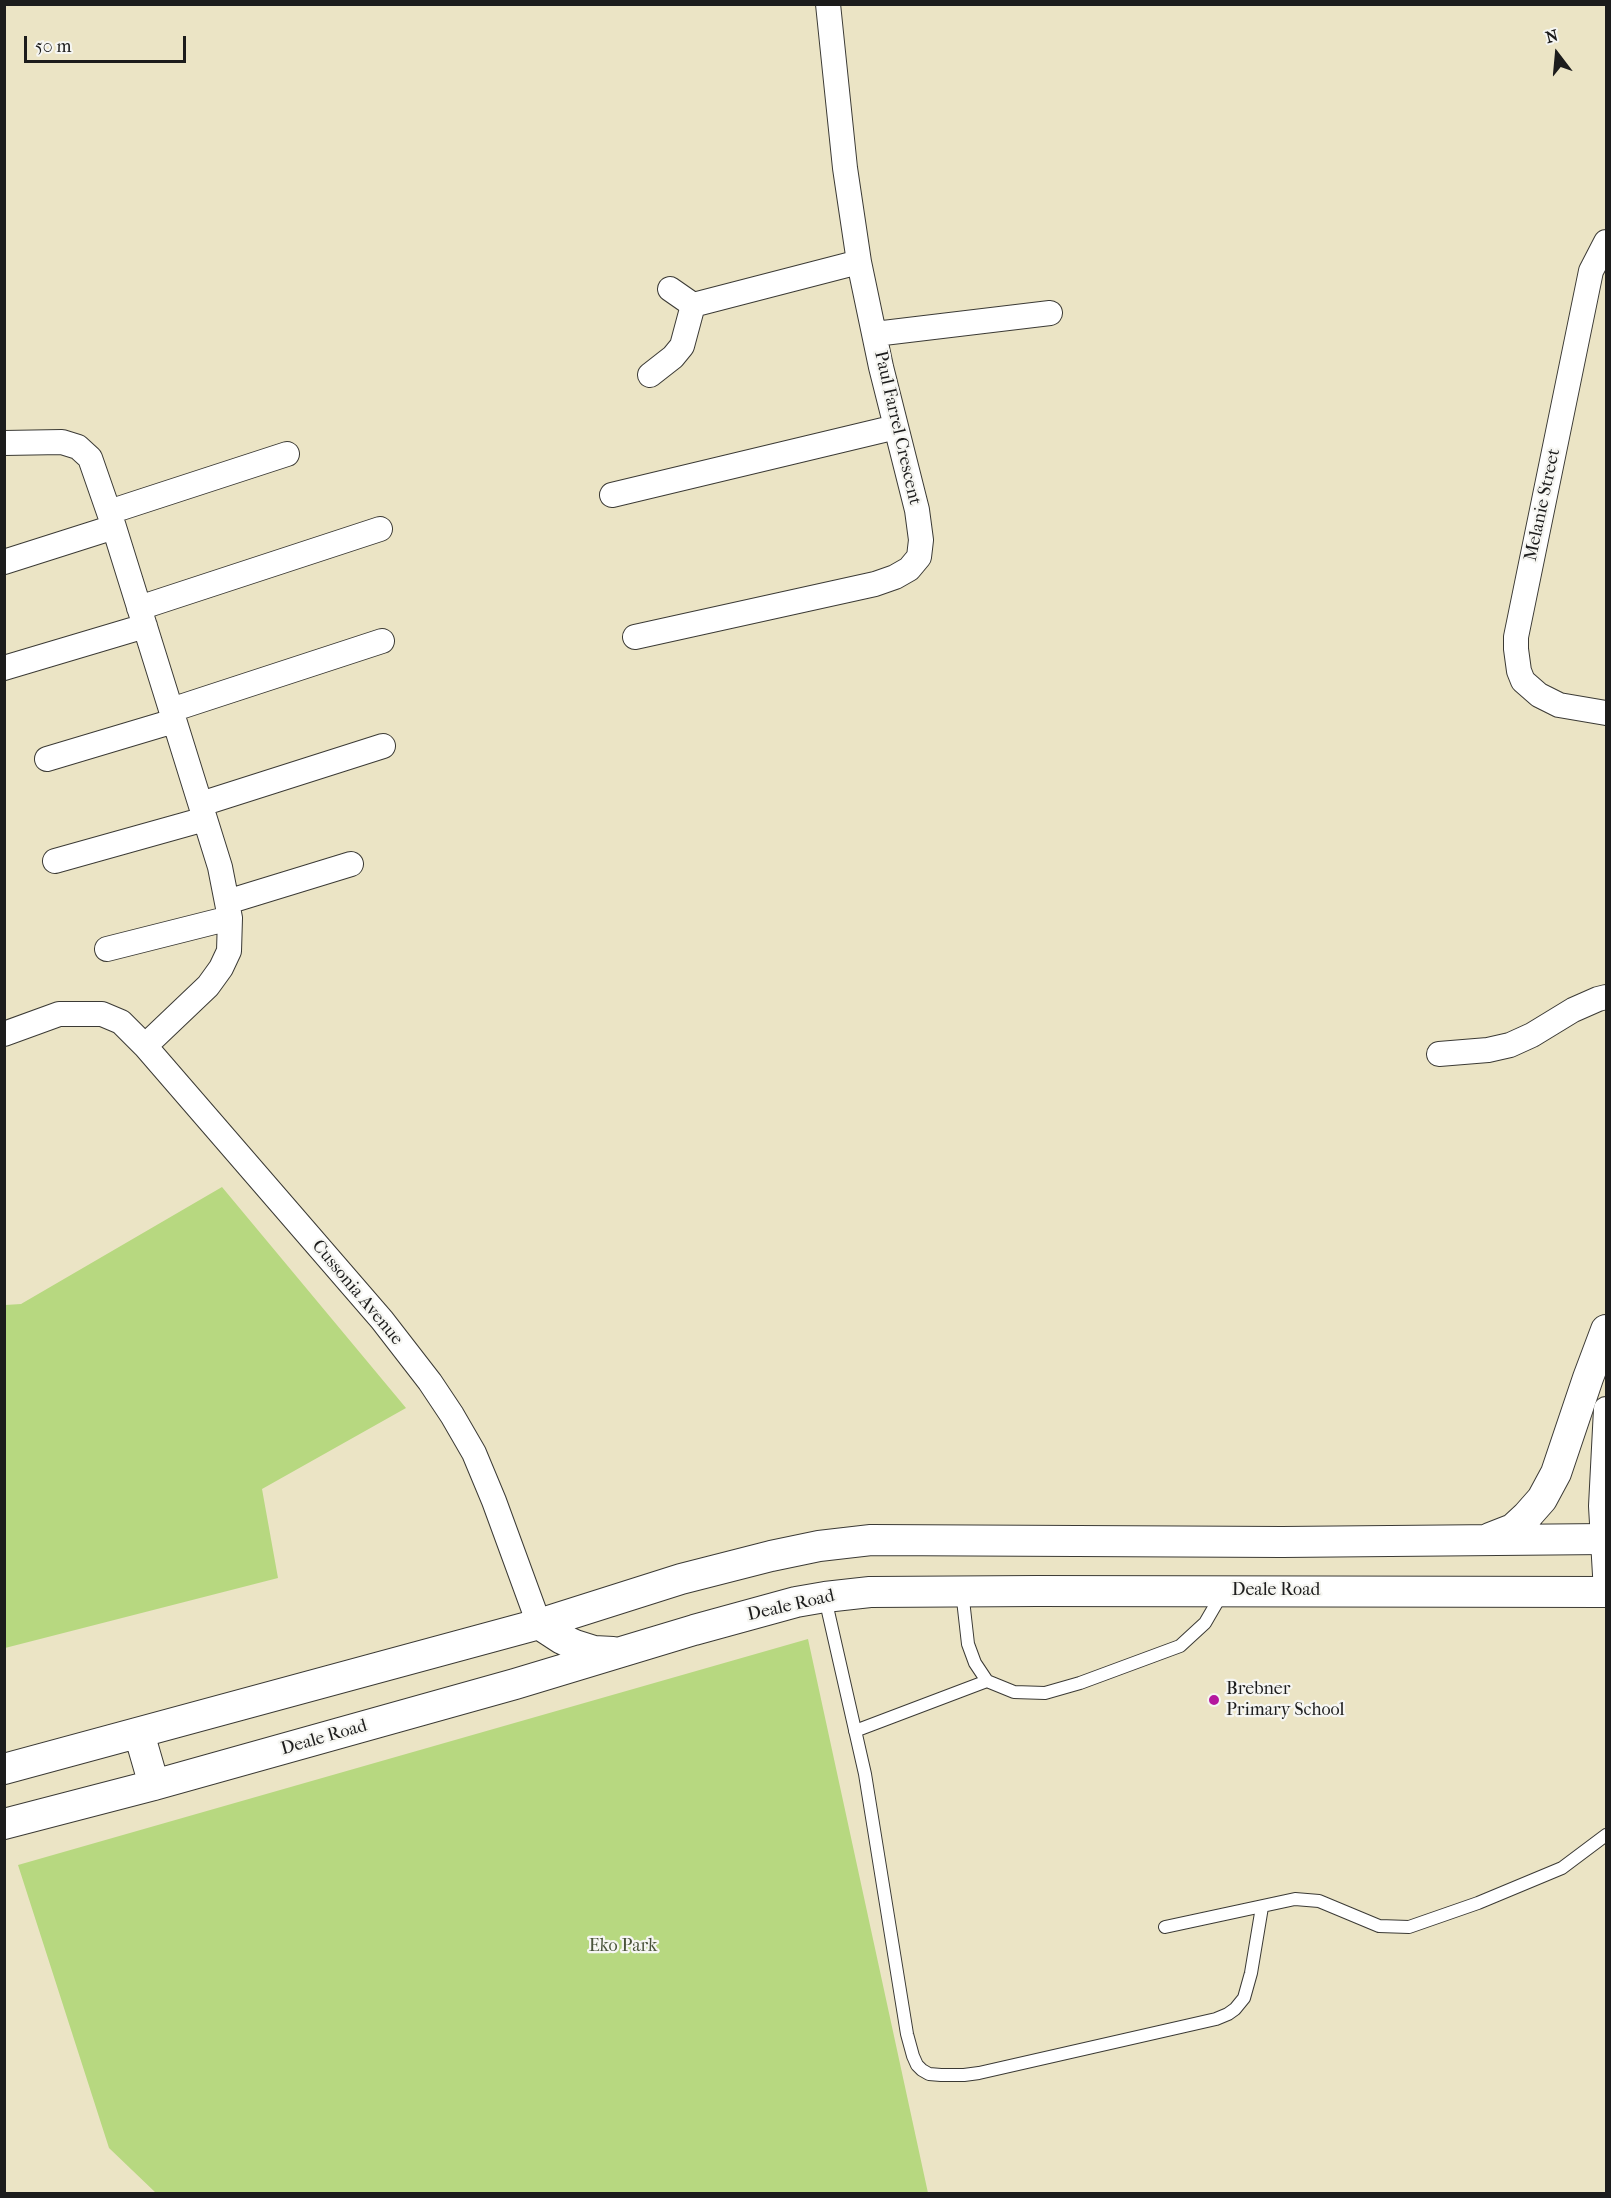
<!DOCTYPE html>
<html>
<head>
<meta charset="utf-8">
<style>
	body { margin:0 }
	#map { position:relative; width:1611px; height:2198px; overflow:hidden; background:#ebe4c5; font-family:"IM FELL French Canon",serif }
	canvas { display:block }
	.frame { position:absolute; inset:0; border:6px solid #1c1c1c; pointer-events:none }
	.north { position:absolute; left:1527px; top:24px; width:60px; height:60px; -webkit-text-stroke:4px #f6f6f2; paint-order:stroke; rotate:344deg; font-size:16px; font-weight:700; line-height:24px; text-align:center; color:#1c1c1c }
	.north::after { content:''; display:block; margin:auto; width:21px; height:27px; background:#1c1c1c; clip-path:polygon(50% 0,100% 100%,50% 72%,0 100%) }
	.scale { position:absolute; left:24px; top:36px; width:162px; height:27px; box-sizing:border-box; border:3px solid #1c1c1c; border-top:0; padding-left:8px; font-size:18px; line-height:21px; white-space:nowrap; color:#1c1c1c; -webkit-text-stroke:4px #f6f6f2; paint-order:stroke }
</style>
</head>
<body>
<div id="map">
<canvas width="1611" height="2198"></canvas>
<div class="frame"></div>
<div class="north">N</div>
<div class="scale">50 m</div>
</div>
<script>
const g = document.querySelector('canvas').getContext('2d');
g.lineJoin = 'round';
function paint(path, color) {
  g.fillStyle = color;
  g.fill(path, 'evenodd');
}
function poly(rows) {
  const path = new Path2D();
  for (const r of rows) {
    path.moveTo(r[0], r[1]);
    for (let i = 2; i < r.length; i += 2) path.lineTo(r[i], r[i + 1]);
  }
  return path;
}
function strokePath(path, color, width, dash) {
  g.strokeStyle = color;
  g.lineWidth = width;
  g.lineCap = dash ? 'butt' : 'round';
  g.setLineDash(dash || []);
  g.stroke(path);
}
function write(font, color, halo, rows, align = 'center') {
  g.font = font + ' "IM FELL French Canon",serif';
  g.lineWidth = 4.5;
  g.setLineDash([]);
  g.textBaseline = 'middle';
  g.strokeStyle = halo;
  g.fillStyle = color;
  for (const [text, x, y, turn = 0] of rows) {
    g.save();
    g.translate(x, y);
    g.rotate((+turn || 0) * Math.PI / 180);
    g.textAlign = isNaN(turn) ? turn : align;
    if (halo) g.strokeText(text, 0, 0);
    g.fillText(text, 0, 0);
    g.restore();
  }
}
const green = poly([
	[222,1187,406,1408,262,1489,278,1578,5,1648,5,1305,21,1304],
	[808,1639,928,2193,156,2193,109,2148,18,1865]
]);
const service = poly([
	[962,1591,968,1644,975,1663,987,1681,1014,1692,1045,1693,1080,1683,1180,1646,1205,1623,1223,1592],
	[825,1598,865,1774,907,2034,913,2056,917,2065,922,2070,929,2074,941,2075,964,2075,979,2073,1216,2019,1228,2014,1235,2009,1244,1998,1251,1973,1262,1907],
	[855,1731,987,1681],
	[1165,1927,1295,1899,1319,1901,1379,1926,1409,1927,1478,1903,1562,1868,1606,1835]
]);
const minor = poly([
	[1606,242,1591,271,1516,637,1516,649,1519,671,1523,681,1539,695,1559,705,1606,713],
	[670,289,693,305,859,262],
	[875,334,1050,313],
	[650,375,673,357,682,346,693,305],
	[4,443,62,442,78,447,90,458,114,527,220,867,230,918,229,951,221,968,208,986,145,1046],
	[612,495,896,427],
	[109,512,287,454],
	[4,562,114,527],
	[139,608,380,529],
	[635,637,875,584,895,577,909,569,919,557,921,540,917,510,881,367,859,262,845,168,828,4],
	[4,668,145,626],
	[171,710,382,641],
	[47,759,174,721],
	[201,804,383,746],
	[55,861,205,819],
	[227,902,351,864],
	[107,949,230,918],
	[4,1034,59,1014,102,1014,121,1022,145,1046,382,1320,430,1382,452,1415,474,1453,494,1501,539,1624],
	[1439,1054,1488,1050,1510,1045,1532,1035,1573,1010,1598,999,1606,997],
	[1606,1592,1601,1506,1606,1409]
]);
const tertiary = poly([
	[1490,1538,1513,1529,1527,1516,1542,1499,1556,1473,1588,1378,1606,1330],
	[539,1624,562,1639,575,1645,594,1651,613,1652],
	[139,1733,154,1785],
	[4,1769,539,1624,681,1579,771,1556,819,1546,871,1540,1282,1542,1606,1539],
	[4,1824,154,1785,515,1684,694,1630,796,1602,825,1597,870,1592,1037,1591,1606,1592]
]);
const markers = [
	[1214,1700,6,"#b5179e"]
];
const streetNames = [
	["Paul Farrel Crescent",897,428,77],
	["Melanie Street",1543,505,-78],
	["Cussonia Avenue",357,1293,50],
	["Deale Road",1276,1591],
	["Deale Road",791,1606,-13],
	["Deale Road",324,1738,-16]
];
const poiNames = [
	["Brebner",1226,1690],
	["Primary School",1226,1711]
];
const parkNames = [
	["Eko Park",623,1947]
];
paint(green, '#b7d880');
strokePath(service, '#3b3a35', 14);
strokePath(minor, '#3b3a35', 26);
strokePath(tertiary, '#3b3a35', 32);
strokePath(service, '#fff', 12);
strokePath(minor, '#fff', 24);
strokePath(tertiary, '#fff', 30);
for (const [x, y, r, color] of markers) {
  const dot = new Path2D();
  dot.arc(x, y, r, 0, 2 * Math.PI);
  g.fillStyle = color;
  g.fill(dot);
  strokePath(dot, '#f6f6f2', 2);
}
write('18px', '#1c1c1c', '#f6f6f2', streetNames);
write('18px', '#1c1c1c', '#f6f6f2', poiNames, 'left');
write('18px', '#4a543a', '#f6f6f2', parkNames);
</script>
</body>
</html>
